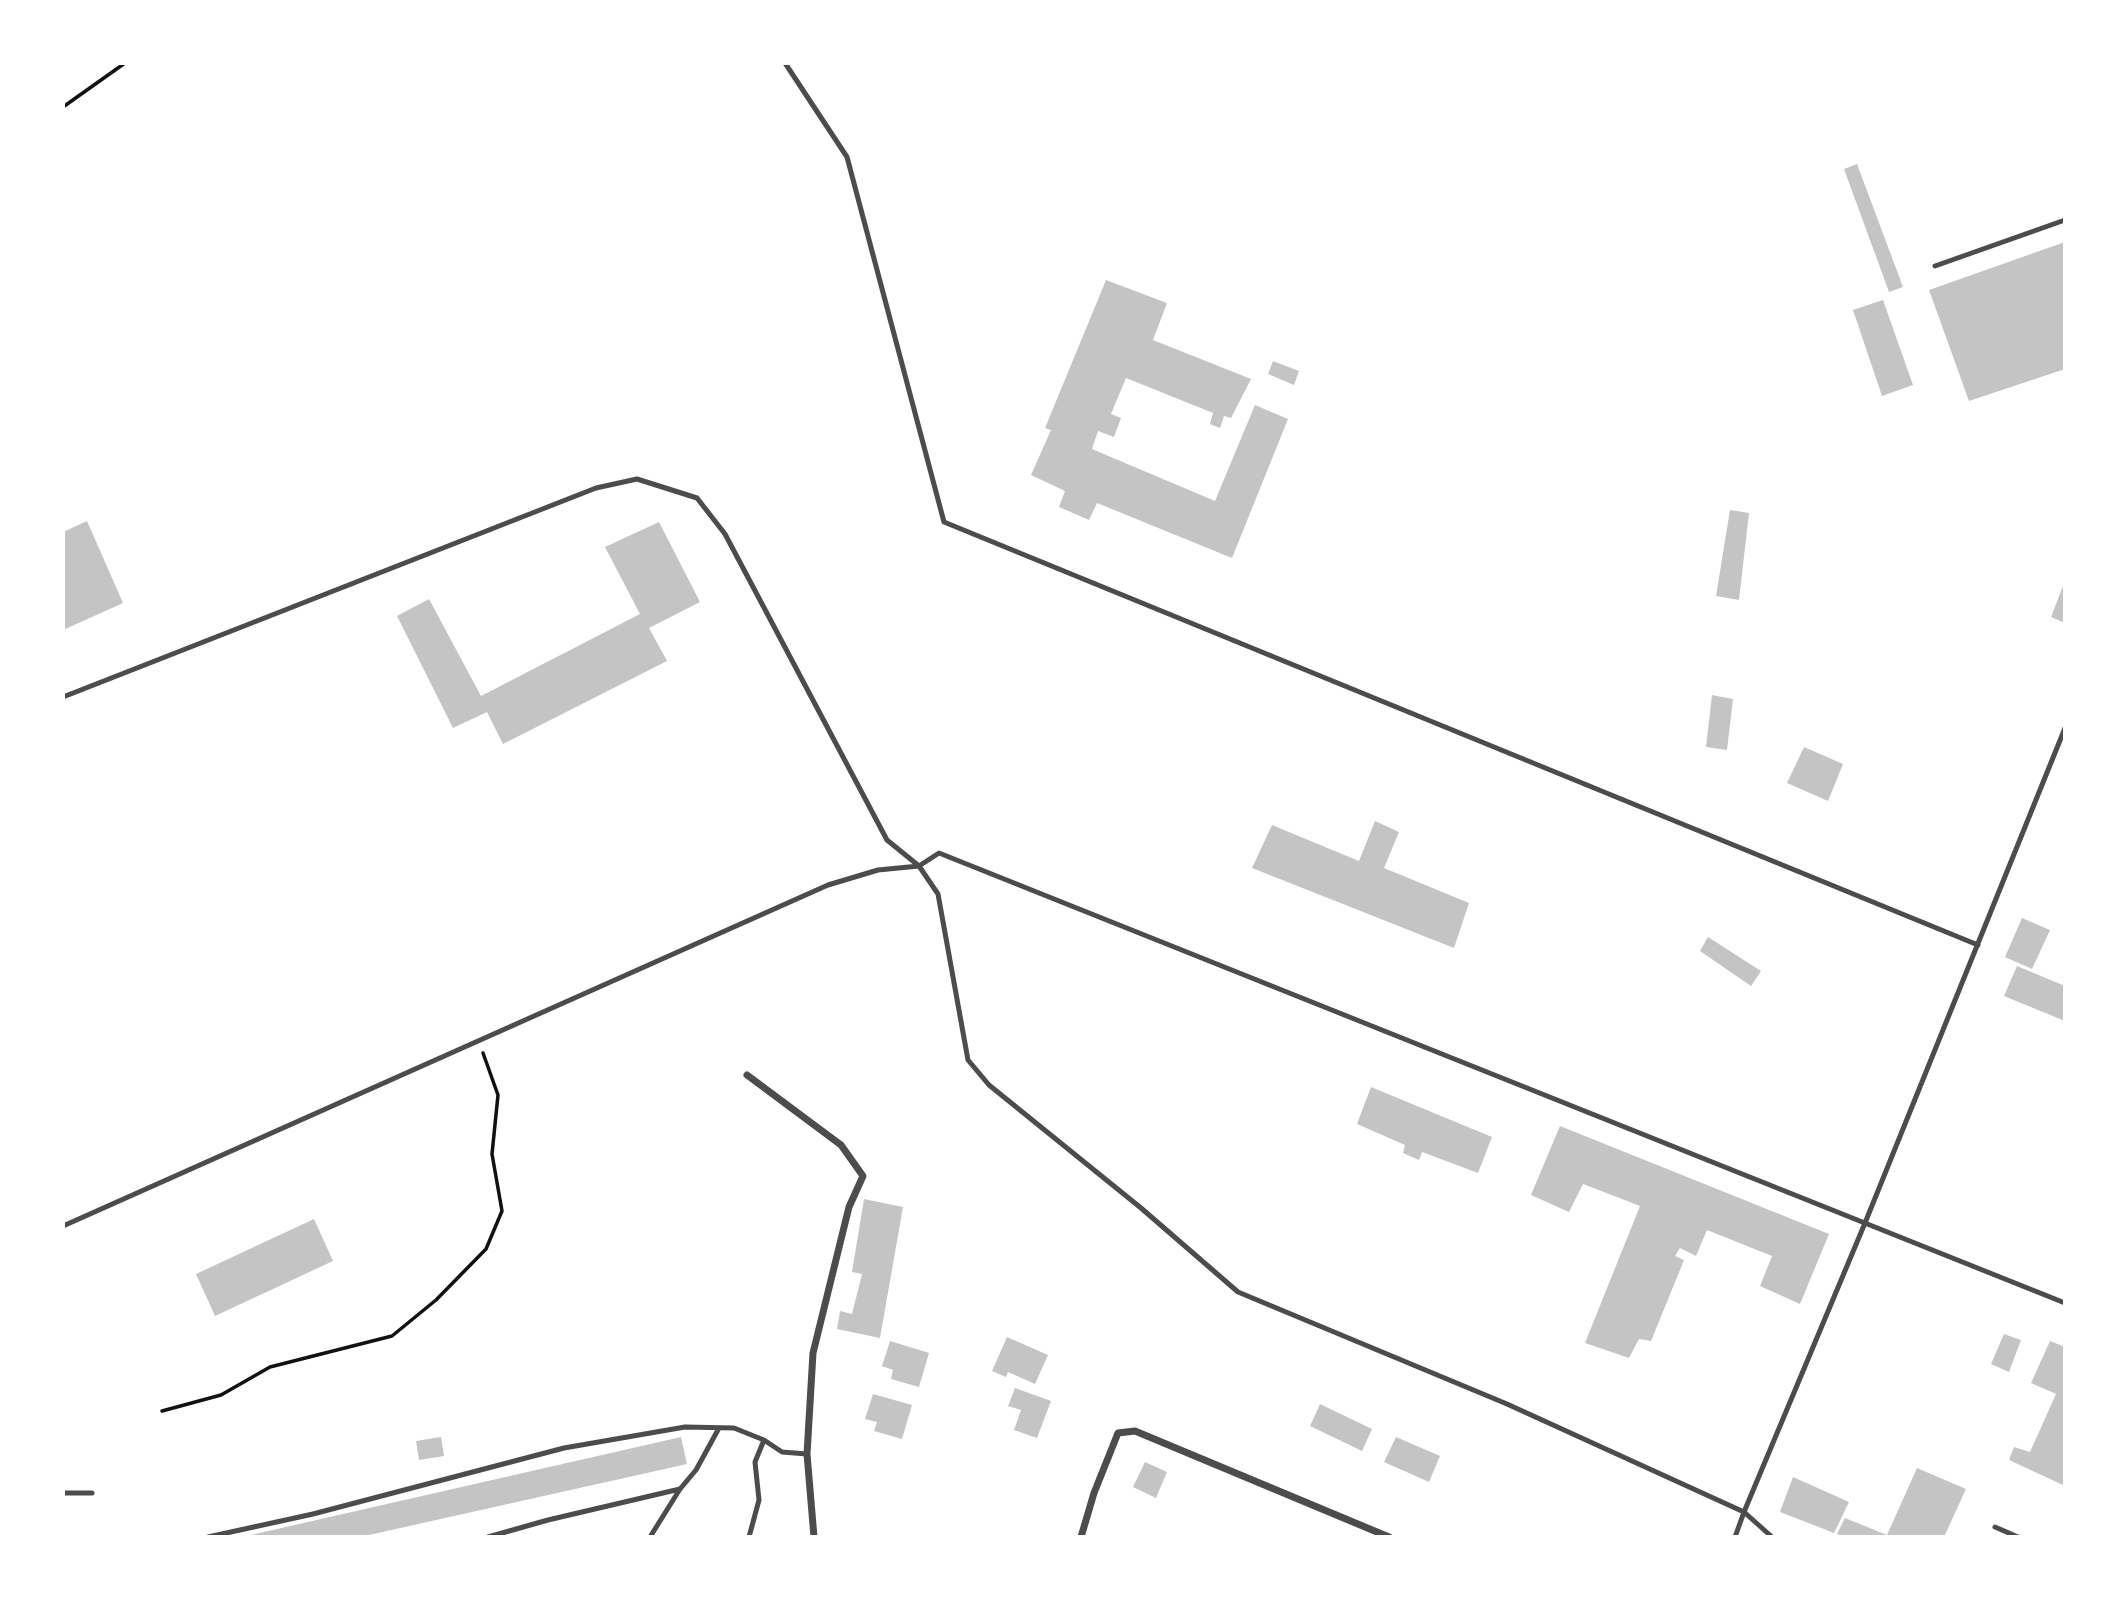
<!DOCTYPE html>
<html>
<head>
<meta charset="utf-8">
<style>
	body { margin:0 }
	#map { position:relative; width:2128px; height:1600px; overflow:hidden; background:#fff; font-family:Roboto,sans-serif }
	canvas { display:block }
	.frame { position:absolute; inset:0; border:65px solid #fff; pointer-events:none }
</style>
</head>
<body>
<div id="map">
<canvas width="2128" height="1600"></canvas>
<div class="frame"></div>
</div>
<script>
const g = document.querySelector('canvas').getContext('2d');
g.lineJoin = 'round';
function paint(path, color) {
  g.fillStyle = color;
  g.fill(path, 'evenodd');
}
function poly(rows) {
  const path = new Path2D();
  for (const r of rows) {
    path.moveTo(r[0], r[1]);
    for (let i = 2; i < r.length; i += 2) path.lineTo(r[i], r[i + 1]);
  }
  return path;
}
function strokePath(path, color, width, dash) {
  g.strokeStyle = color;
  g.lineWidth = width;
  g.lineCap = dash ? 'butt' : 'round';
  g.setLineDash(dash || []);
  g.stroke(path);
}
const building = poly([
	[1857,164,1903,287,1889,292,1844,169],
	[2065,242,2065,369,1969,401,1929,290],
	[1106,280,1167,303,1153,340,1251,379,1231,418,1224,416,1220,428,1210,424,1213,413,1126,378,1111,414,1121,418,1114,437,1098,431,1092,449,1215,501,1255,405,1288,419,1232,558,1097,503,1089,520,1059,507,1065,491,1031,475,1051,430,1045,428],
	[1883,300,1913,385,1882,396,1853,310],
	[1273,361,1299,371,1294,385,1268,374],
	[1730,510,1749,513,1739,600,1716,596],
	[87,521,123,603,63,630,63,532],
	[659,522,700,602,649,628,667,661,503,744,487,712,453,728,397,616,429,599,481,696,640,614,605,547],
	[2065,581,2065,623,2051,617],
	[1712,695,1733,699,1727,750,1706,747],
	[1804,747,1843,764,1828,801,1787,783],
	[1375,821,1399,832,1384,868,1469,903,1454,948,1252,868,1272,825,1359,861],
	[2022,918,2050,930,2032,969,2005,957],
	[1708,937,1761,971,1751,986,1700,951],
	[2017,966,2065,986,2065,1021,2004,996],
	[1371,1087,1492,1137,1478,1173,1422,1152,1419,1160,1403,1153,1405,1145,1357,1124],
	[1560,1126,1829,1234,1800,1304,1760,1286,1772,1256,1707,1230,1696,1256,1680,1248,1675,1256,1684,1260,1651,1341,1639,1339,1629,1358,1585,1343,1640,1206,1583,1184,1569,1212,1531,1195],
	[864,1199,903,1207,880,1338,837,1329,840,1311,852,1314,862,1274,852,1272],
	[314,1219,333,1261,215,1316,196,1274],
	[2004,1334,2021,1340,2009,1372,1991,1364],
	[1007,1337,1048,1355,1035,1384,1008,1372,1006,1377,992,1371],
	[890,1341,929,1353,919,1387,891,1379,893,1370,882,1366],
	[2050,1341,2065,1347,2065,1486,2009,1460,2014,1447,2030,1452,2056,1394,2031,1383],
	[1015,1388,1051,1401,1037,1438,1014,1430,1021,1410,1008,1406],
	[873,1394,912,1405,902,1439,874,1431,877,1422,865,1419],
	[1320,1404,1372,1429,1362,1451,1310,1426],
	[441,1437,444,1456,419,1460,416,1441],
	[681,1437,687,1464,360,1537,242,1537],
	[1396,1437,1440,1456,1429,1482,1384,1462],
	[1145,1462,1167,1472,1156,1498,1133,1487],
	[1917,1468,1966,1489,1944,1537,1845,1537,1837,1534,1845,1518,1887,1535],
	[1793,1477,1849,1502,1834,1533,1780,1512]
]);
const path = poly([
	[63,107,125,63],
	[162,1411,221,1395,270,1367,392,1336,436,1300,486,1249,502,1211,492,1154,498,1095,483,1053]
]);
const service = poly([
	[785,63,847,157,944,522,1978,945],
	[1935,266,2065,220],
	[63,697,596,488,637,479,697,498,725,534,887,840,919,866,939,853,2065,1303],
	[63,1226,828,885,878,870,919,866,938,894,968,1060,989,1085,1141,1208,1238,1292,1507,1404,1744,1512,1865,1223,2065,728],
	[63,1493,92,1493],
	[1995,1527,2018,1537],
	[208,1537,313,1514,564,1448,685,1427,734,1428,764,1440,782,1452,807,1454],
	[488,1537,548,1520,680,1489,696,1470,719,1428],
	[650,1537,680,1489],
	[749,1537,759,1500,755,1462,764,1440],
	[1735,1537,1744,1512,1772,1537]
]);
const minor = poly([
	[747,1075,841,1145,863,1176,849,1207,813,1353,807,1454,814,1537],
	[1081,1537,1094,1493,1118,1433,1135,1431,1389,1537]
]);
paint(building, '#c4c4c4');
strokePath(path, '#111', 3.5);
strokePath(service, '#4c4c4c', 5);
strokePath(minor, '#4c4c4c', 7);
</script>
</body>
</html>
